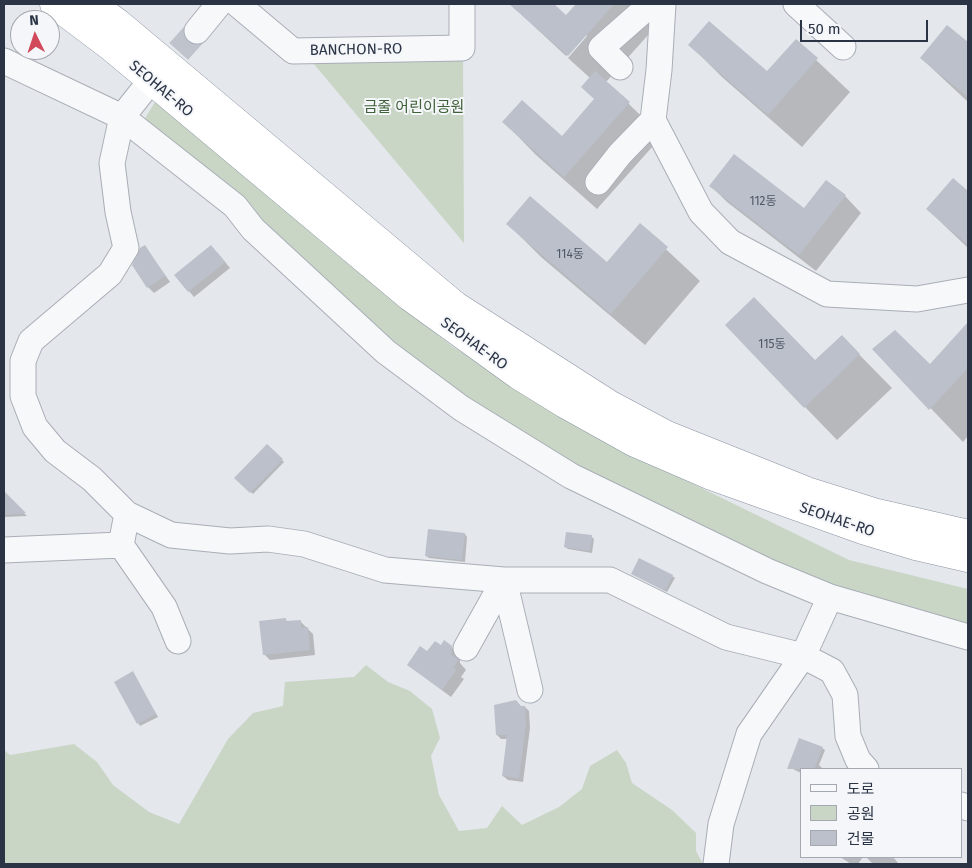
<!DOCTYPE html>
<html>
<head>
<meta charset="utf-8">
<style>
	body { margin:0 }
	#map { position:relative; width:972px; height:868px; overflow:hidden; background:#e4e7ec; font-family:"Fira Sans","Noto Sans KR",sans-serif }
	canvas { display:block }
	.frame { position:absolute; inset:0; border:5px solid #2b3445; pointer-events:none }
	.legend { position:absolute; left:800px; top:768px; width:162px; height:90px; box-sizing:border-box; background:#f4f6f9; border:1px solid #a4a8b1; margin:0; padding:6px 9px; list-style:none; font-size:15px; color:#2b3445 }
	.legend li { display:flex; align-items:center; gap:10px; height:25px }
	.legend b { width:25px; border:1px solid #a4a8b1 }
	.north { position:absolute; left:10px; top:10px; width:50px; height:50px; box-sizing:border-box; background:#f4f6f9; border:1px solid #a4a8b1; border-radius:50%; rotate:356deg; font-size:14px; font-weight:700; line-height:20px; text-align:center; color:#2b3445 }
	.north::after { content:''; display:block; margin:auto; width:18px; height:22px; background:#d1495b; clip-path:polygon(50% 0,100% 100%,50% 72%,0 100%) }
	.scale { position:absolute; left:800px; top:20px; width:128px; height:22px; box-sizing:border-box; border:2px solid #2b3445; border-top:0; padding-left:6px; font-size:15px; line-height:18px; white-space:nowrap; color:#2b3445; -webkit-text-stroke:4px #f4f6f9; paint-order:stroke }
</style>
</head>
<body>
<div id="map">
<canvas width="972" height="868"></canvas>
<div class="frame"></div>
<ul class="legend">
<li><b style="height:6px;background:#f7f8fa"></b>도로</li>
<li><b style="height:14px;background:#c9d6c5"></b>공원</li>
<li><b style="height:14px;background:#bbc0ca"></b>건물</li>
</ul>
<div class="north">N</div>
<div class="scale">50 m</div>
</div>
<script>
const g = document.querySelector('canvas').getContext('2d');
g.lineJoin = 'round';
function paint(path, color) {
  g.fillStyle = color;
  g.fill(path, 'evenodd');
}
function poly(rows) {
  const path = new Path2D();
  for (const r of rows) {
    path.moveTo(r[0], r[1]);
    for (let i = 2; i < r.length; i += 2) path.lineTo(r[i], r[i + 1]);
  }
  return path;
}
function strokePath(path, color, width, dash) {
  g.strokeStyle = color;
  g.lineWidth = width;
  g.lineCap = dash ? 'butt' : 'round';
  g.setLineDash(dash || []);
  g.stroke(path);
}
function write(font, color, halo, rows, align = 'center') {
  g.font = font + ' "Fira Sans","Noto Sans KR",sans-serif';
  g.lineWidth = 4;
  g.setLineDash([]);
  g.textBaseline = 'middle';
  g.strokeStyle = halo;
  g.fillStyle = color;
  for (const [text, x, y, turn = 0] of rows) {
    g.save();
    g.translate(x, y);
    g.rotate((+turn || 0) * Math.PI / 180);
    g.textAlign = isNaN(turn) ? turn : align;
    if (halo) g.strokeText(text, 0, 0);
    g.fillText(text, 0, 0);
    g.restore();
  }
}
const green = poly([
	[308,57,463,58,464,243],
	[155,102,205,141,330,249,453,347,652,464,849,560,968,589,968,631,846,598,576,470,446,394,141,125],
	[366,665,388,682,410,691,432,709,440,738,431,756,439,795,459,831,487,828,502,806,522,825,559,807,582,789,590,766,617,750,626,763,632,783,672,810,696,833,696,851,703,864,4,864,4,750,10,755,74,744,97,762,113,785,149,812,179,824,228,739,253,713,283,706,285,682,354,677]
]);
const shadow = poly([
	[510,4,552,4,566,16,578,4,655,4,666,15,606,82,662,136,597,209,536,155,504,122,562,137,595,100,590,78,568,58,587,36,586,34,566,56],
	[947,26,968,43,968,102,921,58],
	[796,41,850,92,802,147,722,77,690,45,767,73],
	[953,179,968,193,968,248,927,209],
	[710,185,804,210,845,196,861,213,816,271,727,202],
	[508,224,607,264,640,225,700,281,645,345,541,257],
	[145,246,170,282,154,293,148,287],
	[217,252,230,268,194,297,175,275],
	[968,324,968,436,963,442,874,349,930,366],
	[842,337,892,388,837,440,805,407],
	[267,446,284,462,253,494,236,478],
	[4,494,5,494,27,516,4,517],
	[465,534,467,537,465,562,429,558,426,556],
	[591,536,594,539,592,553,568,549,565,547],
	[633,574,672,576,675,578,667,592],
	[286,620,288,622,300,621,313,634,315,655,270,660,264,654],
	[442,647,451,647,460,656,460,663,466,670,461,677,464,679,451,697,408,665],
	[133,673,158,717,140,726,115,682],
	[521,707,525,707,529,711,530,728,523,782,508,780,503,776,508,739,501,739,497,735],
	[822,748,825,750,819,765,823,769,801,769,801,773,789,767],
	[840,857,863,857,858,864,851,864],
	[866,857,893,857,899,864,873,864]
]);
const building = poly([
	[509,4,554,4,566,15,576,4,614,4,568,56],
	[709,21,767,71,796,39,818,58,768,115,688,45],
	[947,25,968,42,968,97,920,58],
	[595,71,630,102,564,177,502,122,522,100,562,136,594,99,581,87],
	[734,154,804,208,826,180,846,195,799,255,709,186],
	[953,178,968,191,968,245,926,209],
	[530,196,607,262,640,223,668,247,611,314,506,224],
	[145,245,165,276,147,288,132,265,140,248],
	[211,245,225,262,188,292,174,275],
	[754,297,815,360,842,335,860,354,804,408,725,325],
	[968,322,968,368,929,410,872,349,895,330,930,364],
	[267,444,283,459,250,493,234,478],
	[4,491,26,513,4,515],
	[428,529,465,533,462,560,425,556],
	[566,532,592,535,590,551,564,547],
	[639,558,673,575,665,591,631,574],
	[286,618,286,621,301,620,301,628,308,627,310,650,263,655,259,621],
	[444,640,452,646,451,655,458,660,453,668,456,670,442,690,407,665,420,646,427,651,435,641,441,645],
	[133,671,156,714,137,724,114,682],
	[516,700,521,706,525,706,526,724,519,778,502,776,507,735,496,735,494,705],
	[799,738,823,747,814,769,787,769]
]);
const minorTunnel = poly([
	[154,79,197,31]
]);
const minor = poly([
	[237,4,293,51,462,48,462,4],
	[663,4,659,70,653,120,701,212,730,242,827,294,917,299,968,290],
	[796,4,843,47],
	[197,31,219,4],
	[4,61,122,117,235,206,253,229,386,352,461,408,571,476,767,571,830,597,968,637],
	[620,67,601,48,651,4],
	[145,88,122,117,112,163,118,212,126,248,110,274,31,341,23,361,23,396,35,427,55,451,92,479,127,514,171,535,230,541,268,539,304,544,385,570,504,580,610,580,726,637,803,656,832,671,845,695,848,736,858,760,866,769],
	[598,182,620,154,653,120],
	[121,545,164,607,178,641],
	[4,550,121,545,127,514],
	[504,580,530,690],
	[466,648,504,580],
	[961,805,968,808],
	[716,864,721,824,749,734,803,656,830,597]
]);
const highway = poly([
	[54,4,111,47,410,297,518,375,565,404,635,443,709,475,863,530,916,546,968,558],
	[92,4,118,23,456,306,609,404,667,435,807,491,877,513,968,534]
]);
const numberNames = [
	["112동",763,202],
	["114동",570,255],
	["115동",772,345]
];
const streetNames = [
	["BANCHON-RO",356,50,-1],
	["SEOHAE-RO",161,89,40],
	["SEOHAE-RO",474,344,36],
	["SEOHAE-RO",837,520,19]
];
const parkNames = [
	["금줄 어린이공원",414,108]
];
paint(green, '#c9d6c5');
paint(shadow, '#0003');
paint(building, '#bbc0ca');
strokePath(minorTunnel, '#bfc3cb', 25, [25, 12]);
strokePath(minor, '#a9aeb7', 27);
strokePath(highway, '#8b94a3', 29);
strokePath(minor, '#f7f8fa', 25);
strokePath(highway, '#fff', 28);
write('12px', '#4f5766', null, numberNames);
write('15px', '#2b3445', '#f4f6f9', streetNames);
write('15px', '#3f6138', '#f4f6f9', parkNames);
</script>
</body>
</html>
